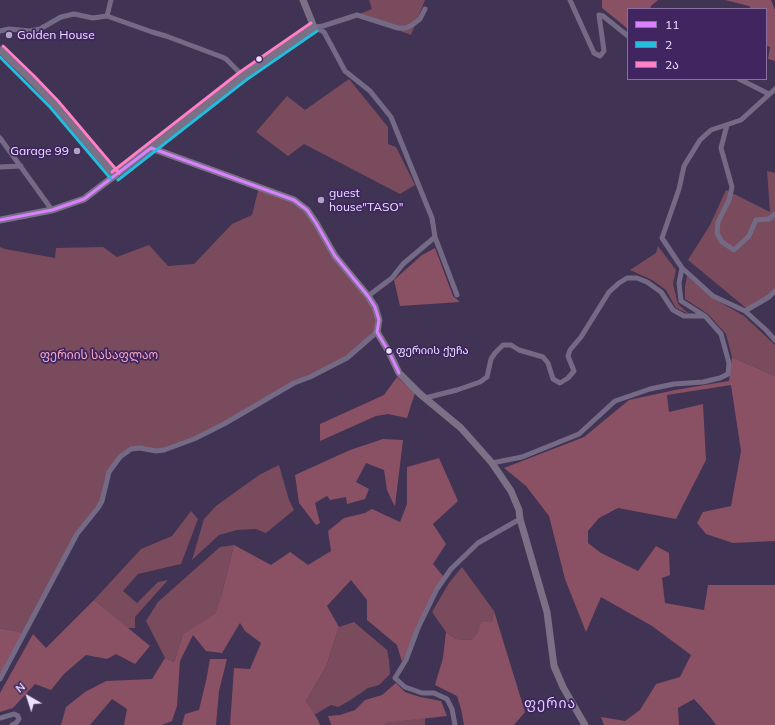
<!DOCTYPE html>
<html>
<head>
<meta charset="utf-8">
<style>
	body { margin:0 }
	#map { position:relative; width:775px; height:725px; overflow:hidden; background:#413354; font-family:Mulish,"Noto Sans Georgian",sans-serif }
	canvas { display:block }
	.legend { position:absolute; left:627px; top:8px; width:140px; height:72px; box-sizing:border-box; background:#402561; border:1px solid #8570a0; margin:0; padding:5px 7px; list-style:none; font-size:12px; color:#ece1ff }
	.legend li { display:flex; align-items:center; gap:8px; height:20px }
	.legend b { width:20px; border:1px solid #8570a0 }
	.north { position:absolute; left:8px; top:677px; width:40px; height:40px; -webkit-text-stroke:3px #402561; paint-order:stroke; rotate:321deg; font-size:11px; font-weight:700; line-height:16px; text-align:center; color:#ece1ff }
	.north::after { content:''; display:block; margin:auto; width:14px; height:18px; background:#ece1ff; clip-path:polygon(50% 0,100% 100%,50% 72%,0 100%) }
</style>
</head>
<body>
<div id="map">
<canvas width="775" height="725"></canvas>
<ul class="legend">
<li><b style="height:5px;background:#d880ff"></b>11</li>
<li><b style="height:5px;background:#26bcdd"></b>2</li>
<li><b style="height:5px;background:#ff80c5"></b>2ა</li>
</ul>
<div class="north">N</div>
</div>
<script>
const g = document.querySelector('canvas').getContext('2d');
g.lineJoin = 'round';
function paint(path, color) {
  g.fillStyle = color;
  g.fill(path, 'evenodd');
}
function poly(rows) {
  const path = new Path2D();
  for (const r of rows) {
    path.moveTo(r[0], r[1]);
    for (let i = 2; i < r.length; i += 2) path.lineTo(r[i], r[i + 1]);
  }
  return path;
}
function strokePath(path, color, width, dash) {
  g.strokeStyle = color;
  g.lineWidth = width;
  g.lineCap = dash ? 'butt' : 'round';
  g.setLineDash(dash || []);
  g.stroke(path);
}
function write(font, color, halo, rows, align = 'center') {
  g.font = font + ' Mulish,"Noto Sans Georgian",sans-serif';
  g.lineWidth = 3.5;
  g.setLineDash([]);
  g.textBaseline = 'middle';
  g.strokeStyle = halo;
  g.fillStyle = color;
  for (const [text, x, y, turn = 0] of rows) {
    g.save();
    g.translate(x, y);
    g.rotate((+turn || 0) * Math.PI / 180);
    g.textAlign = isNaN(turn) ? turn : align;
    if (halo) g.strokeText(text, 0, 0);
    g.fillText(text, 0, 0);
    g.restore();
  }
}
const green = poly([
	[369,0,425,0,411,35,357,15,372,9],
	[349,79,388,127,388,144,396,147,415,185,400,194,304,144,288,156,256,132,287,96,305,110],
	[767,171,775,173,775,294,746,308,688,260,710,225,726,190,770,212],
	[259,187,294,200,307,210,375,307,377,332,347,358,223,423,193,437,164,448,156,449,131,449,112,465,101,500,97,508,76,533,24,633,0,628,0,247,5,249,55,258,56,248,103,247,117,257,149,245,168,266,194,264,232,224,252,215],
	[658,246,676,270,673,284,678,304,689,314,676,308,666,290,652,280,630,270,656,253],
	[687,276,713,298,744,316,775,345,775,376,732,357,726,334,708,314,685,299,685,287],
	[279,465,289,500,294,510,266,533,256,529,237,530,219,535,192,560,204,519,216,506,259,475],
	[191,511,198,519,181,564,138,574,123,591,137,603,158,582,168,580,135,617,135,628,127,628,94,600,141,549,172,536],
	[234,545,222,593,215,615,183,634,174,662,165,658,146,621,158,602,220,547],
	[462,567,494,611,492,622,471,640,456,639,446,632,432,612,449,583],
	[354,622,387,650,389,660,390,674,379,685,368,688,349,701,338,707,331,705,314,715,306,701,326,667,339,627],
	[425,718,425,725,384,725,384,723]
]);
const forest = poly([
	[602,0,658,0,651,6,650,9,628,9,628,29,602,8],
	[725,0,771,0,775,10,775,61,768,59,770,47,766,45,766,9,751,9,749,6],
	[435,248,453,296,460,302,400,306,394,280,422,255],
	[732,357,775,376,775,541,733,543,706,534,697,523,703,512,731,506,741,451,731,385,667,395,669,412,703,404,706,460,676,519,618,508,599,518,588,531,588,543,601,553,638,571,656,546,669,553,670,575,662,578,665,603,704,610,708,585,775,585,775,725,716,725,711,718,694,699,678,708,679,725,604,725,601,717,625,721,640,710,656,684,680,677,691,655,652,626,601,597,586,632,565,579,549,516,526,486,504,468,584,437,629,400,675,390,729,381],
	[397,377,415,393,407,418,388,414,376,416,320,441,320,424,384,395],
	[383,439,403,440,395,506,393,503,387,490,384,470,366,463,356,482,369,489,365,499,347,504,346,497,330,500,327,496,315,503,320,523,316,525,299,503,295,475,350,450],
	[439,458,458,501,433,524,446,544,433,564,443,576,402,662,397,645,367,620,367,600,351,580,327,606,339,627,326,667,306,701,318,720,320,725,230,725,234,668,250,669,261,643,245,631,240,623,222,653,206,651,193,635,180,661,177,706,172,721,162,725,124,725,127,709,112,699,90,725,61,725,66,707,85,692,106,681,152,679,165,658,174,662,183,634,215,614,222,593,234,545,271,565,290,552,308,565,331,551,328,531,344,518,365,513,372,509,400,522,407,504,407,467],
	[94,600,150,646,135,664,116,654,107,659,86,655,64,674,51,690,35,684,13,708,0,712,0,693,33,634,46,648],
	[494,611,525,712,514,725,464,725,461,709,457,696,435,685,443,658,446,632,456,639,471,640,478,633,481,622,492,622],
	[0,628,24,633,0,675],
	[210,659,227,659,219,691,216,725,182,725,185,714,199,710,206,681],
	[396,683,405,692,420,697,441,701,447,716,385,723,384,725,332,725,331,724,328,716,340,715,355,710,365,700,382,695]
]);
const street = poly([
	[570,0,594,53,600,56,604,51,599,15,603,16,628,36],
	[107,16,111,0],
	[314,27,324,32,345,71,370,91,391,117,432,218,435,237,457,295],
	[314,27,323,26,357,15,398,28,406,28,412,25,420,19,425,9],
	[0,31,9,29,30,31,40,29,61,17,74,14,93,18,107,16,152,32,166,36,222,57,226,59,243,76],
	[739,79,769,94],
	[775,89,741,120,711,130,700,140,684,166,679,189,662,238,682,268,713,296,745,311,766,330,775,340],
	[727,125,721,148,732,187,729,200,718,222,717,233,722,242,734,250,749,236,756,220,769,219,775,214],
	[0,138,52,210],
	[0,167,21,166],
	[368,296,392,278,403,264,435,237],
	[745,311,769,297,775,291],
	[425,398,457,390,480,382,487,377,491,359,495,353,503,345,511,345,519,350,543,357,548,363,553,379,560,383,568,378,574,371,568,356,570,350,581,337,609,292,619,283,627,278,637,278,647,282,661,292,673,310,684,316,705,316],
	[492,463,522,457,579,434,615,401,650,389,674,384,703,382,720,378,728,374,729,363,721,334,705,316,681,301,679,283,682,268],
	[0,679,77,534,98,508,102,501,109,472,120,457,131,449,140,448,156,451,164,450,194,439,224,424,294,383,310,377,347,358,377,332],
	[0,718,14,714,18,716,19,719,16,723,12,725],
	[455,725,452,709,447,699,434,693,422,693,405,687,395,678,406,660,418,628,437,589,451,569,478,543,520,519]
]);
const secondary = poly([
	[0,50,31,80,54,104,115,176],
	[151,148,294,200,307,210,316,223,335,256,368,296,375,307,379,320,377,332,389,352,399,373,420,394,461,428,492,463,511,491,519,510,520,519,547,612,554,666,563,687,585,725],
	[0,220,52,210,84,199,151,148,243,76,314,27,303,0]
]);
const bus1 = poly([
	[151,148,294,200,307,210,316,223,335,256,368,296,375,307,379,320,377,332,389,352,399,373],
	[0,220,52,210,84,199,151,148]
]);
const bus2 = poly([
	[0,57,50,107,111,179],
	[118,180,246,80,317,31]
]);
const bus3 = poly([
	[3,46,34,76,58,101,119,173],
	[112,172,240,72,311,23]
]);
const markers = [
	[9,35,4,"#b0a4c3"],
	[259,59,3.5,"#ece1ff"],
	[77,151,4,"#b0a4c3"],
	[321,200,4,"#b0a4c3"],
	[389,351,3.5,"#ece1ff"]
];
const busNames = [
	["ფერიის ქუჩა",396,351]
];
const poiNames = [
	["Golden House",17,35],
	["Garage 99",69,151,"right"],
	["guest",329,193],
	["house\"TASO\"",329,207]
];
const parkNames = [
	["ფერიის სასაფლაო",99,355]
];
const quarterNames = [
	["ფერია",550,704]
];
paint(green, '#794b5c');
paint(forest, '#8a5064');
strokePath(street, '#756a85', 5);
strokePath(secondary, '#7a7186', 7);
strokePath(bus1, '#d880ff', 3);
strokePath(bus2, '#26bcdd', 3);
strokePath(bus3, '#ff80c5', 3);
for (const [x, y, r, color] of markers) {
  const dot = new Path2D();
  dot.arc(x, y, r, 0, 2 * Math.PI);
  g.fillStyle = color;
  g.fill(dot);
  strokePath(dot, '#402561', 1.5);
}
write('11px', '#ece1ff', '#402561', busNames, 'left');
write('12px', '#ece1ff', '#402561', poiNames, 'left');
write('12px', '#f6a8bd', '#402561', parkNames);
g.letterSpacing = '1px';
write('14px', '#dfcefa', '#402561', quarterNames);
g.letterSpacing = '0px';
</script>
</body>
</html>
